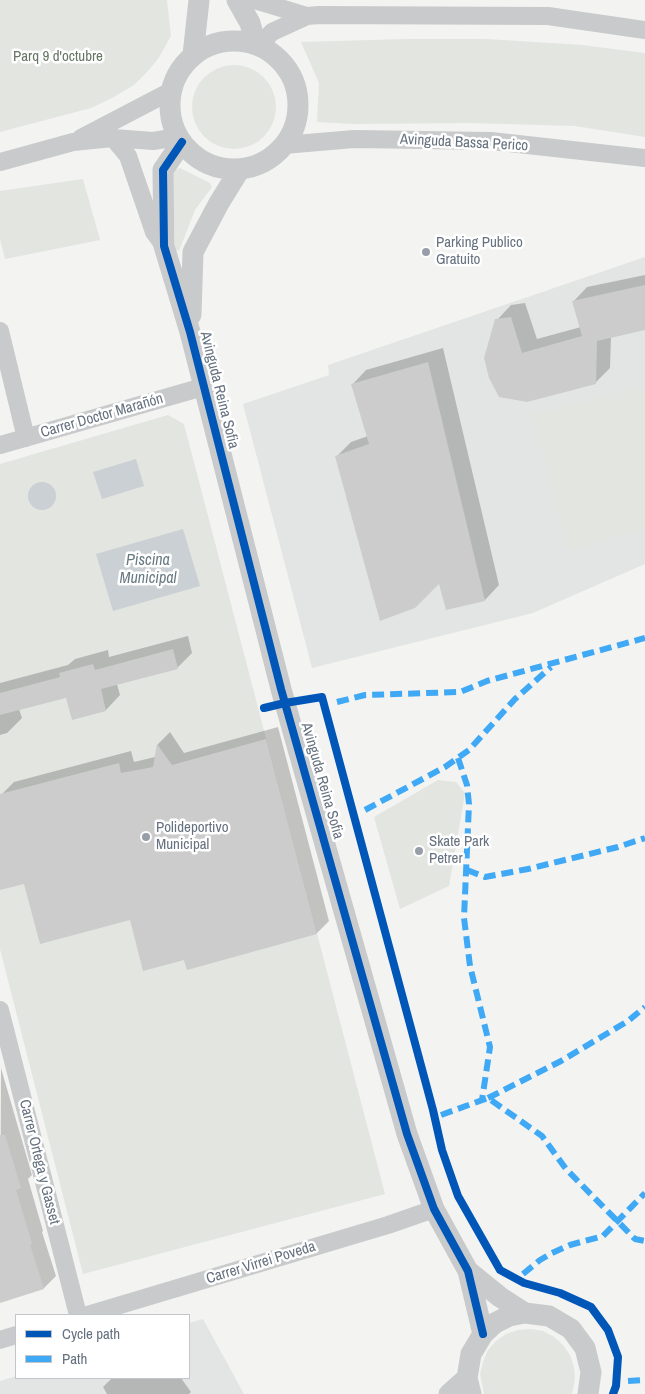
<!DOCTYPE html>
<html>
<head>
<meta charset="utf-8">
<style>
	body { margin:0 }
	#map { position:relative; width:645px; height:1394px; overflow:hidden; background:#f3f3f2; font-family:"Archivo Narrow",sans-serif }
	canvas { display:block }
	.legend { position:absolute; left:15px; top:1314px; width:175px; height:65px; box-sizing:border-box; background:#fff; border:1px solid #c2c6cc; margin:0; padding:6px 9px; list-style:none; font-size:15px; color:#66717f }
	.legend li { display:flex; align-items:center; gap:10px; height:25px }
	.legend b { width:25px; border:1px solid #c2c6cc }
</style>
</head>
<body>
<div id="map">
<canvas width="645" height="1394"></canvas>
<ul class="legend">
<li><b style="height:6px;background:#0057b8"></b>Cycle path</li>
<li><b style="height:6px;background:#3fa9f5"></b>Path</li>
</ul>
</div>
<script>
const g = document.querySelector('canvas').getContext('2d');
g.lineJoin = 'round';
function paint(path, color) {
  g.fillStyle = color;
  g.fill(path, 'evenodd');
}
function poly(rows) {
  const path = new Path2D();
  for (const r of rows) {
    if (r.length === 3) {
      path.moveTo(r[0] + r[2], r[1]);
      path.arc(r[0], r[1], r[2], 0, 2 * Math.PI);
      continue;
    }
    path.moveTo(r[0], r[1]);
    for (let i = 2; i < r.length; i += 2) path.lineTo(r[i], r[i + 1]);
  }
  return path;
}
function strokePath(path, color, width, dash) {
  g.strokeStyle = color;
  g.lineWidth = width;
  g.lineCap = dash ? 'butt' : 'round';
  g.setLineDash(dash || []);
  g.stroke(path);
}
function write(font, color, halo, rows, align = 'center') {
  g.font = font + ' "Archivo Narrow",sans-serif';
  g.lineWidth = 5;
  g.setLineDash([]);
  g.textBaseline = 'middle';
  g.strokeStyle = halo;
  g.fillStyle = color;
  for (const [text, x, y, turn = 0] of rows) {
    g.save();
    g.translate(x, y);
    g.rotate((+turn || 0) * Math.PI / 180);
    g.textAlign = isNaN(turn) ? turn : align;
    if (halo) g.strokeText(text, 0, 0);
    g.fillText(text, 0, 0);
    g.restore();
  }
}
const built = poly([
	[645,257,645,564,533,613,312,668,243,404,329,375,328,365],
	[203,1319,244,1394,0,1394,0,1381,16,1376,16,1378,189,1378,189,1323]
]);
const green = poly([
	[0,0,167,0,171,36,158,59,146,73,134,85,112,98,91,108,0,132],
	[407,39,486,39,582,45,645,53,645,137,575,126,471,123,353,124,317,122,319,83,301,42],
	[234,107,42],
	[180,168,210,183,212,187,195,210,179,251,175,250,173,171],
	[83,179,100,240,5,259,0,239,0,191],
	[645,385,645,529,568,550,532,415],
	[168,415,184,424,385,1194,83,1274,0,949,0,464],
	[438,780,456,782,465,793,449,886,400,909,374,817],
	[530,1329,543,1331,554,1337,563,1345,570,1355,574,1367,575,1379,572,1394,484,1394,480,1374,483,1362,488,1350,496,1341,506,1334,518,1330]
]);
const water = poly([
	[136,459,144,486,102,499,93,472],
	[42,496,14],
	[183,529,200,586,113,611,96,554]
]);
const shadow = poly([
	[645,275,645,329,611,336,610,368,596,382,527,401,497,320,511,305,525,303,537,339,581,327,573,302,587,287],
	[443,348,499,585,485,600,440,581,337,456,351,442,368,436,352,385,366,370],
	[188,636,192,653,178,667,117,684,120,695,106,710,73,718,67,696,19,709,22,718,7,733,0,735,0,683,68,665,75,659,108,650,109,657],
	[278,727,329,921,317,933,185,958,130,919,25,882,0,889,0,801,2,794,14,782,131,751,134,762,155,757,158,744,170,732,184,753],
	[1,1068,32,1175,28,1179,43,1231,42,1232,56,1276,44,1288,0,1302],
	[112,1378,181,1378,191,1392,189,1394,107,1394,103,1387]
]);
const building = poly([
	[645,285,645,330,597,341,596,384,527,402,499,397,489,378,484,358,495,319,511,317,522,353,582,336,572,301],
	[428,362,485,601,446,610,439,584,415,608,380,621,335,456,369,444,351,384],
	[173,649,178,669,101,689,106,711,72,720,66,698,0,715,0,693,60,677,59,673,93,664,95,670],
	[266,739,317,934,187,970,184,960,143,971,130,920,40,944,24,884,0,890,0,794,119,763,121,773,153,767,157,744,172,765],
	[0,1135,5,1135,21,1188,16,1190,32,1244,30,1245,44,1289,0,1303]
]);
const minor = poly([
	[254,0,307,16],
	[259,46,272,32,307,16,319,15,548,16,645,30],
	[81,138,171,91],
	[113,138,128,156,154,232,164,246],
	[284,145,354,139,491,141,645,158],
	[0,162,73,142,113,138,153,141,178,137],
	[0,331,26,438],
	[0,445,203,387],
	[0,1010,78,1315],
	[87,1315,388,1225,434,1209],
	[0,1340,16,1335]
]);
const tertiary = poly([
	[237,0,250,23,256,45],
	[234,105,64],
	[193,55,199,0],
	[182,142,163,170,164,246,190,332,281,689,407,1134,434,1209,468,1271,483,1334],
	[191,315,193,252,219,203,240,169],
	[468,1271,500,1297,525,1313],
	[449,1394,467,1378],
	[471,1394,467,1378,471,1354,483,1334,495,1323,509,1316,525,1313,549,1316,571,1329,585,1348,591,1372,588,1394]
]);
const quiet = poly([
	[337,702,365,695,460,692,487,681,645,638],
	[458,758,467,785,469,804,464,918,470,966,490,1047,482,1100],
	[365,810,445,767,469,750,515,699,551,667],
	[467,870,485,877,528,869,618,847,645,838],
	[488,1098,561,1061,628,1021,645,1007],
	[441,1115,488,1098,542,1136,566,1169,635,1239,645,1241],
	[523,1274,540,1260,552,1253,570,1245,603,1236,645,1193],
	[628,1381,645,1380]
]);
const cycleway = poly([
	[182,142,163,170,164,246,190,332,281,689,407,1134,434,1209,468,1271,483,1334],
	[264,708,285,703,322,697,433,1110,442,1150,458,1196,500,1270,524,1283,560,1293,591,1307,608,1330,618,1357,616,1386,613,1394]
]);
const markers = [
	[426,252,5,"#979ea7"],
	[146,837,5,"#979ea7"],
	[419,851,5,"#979ea7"]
];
const parkNames = [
	["Parq 9 d'octubre",58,57]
];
const streetNames = [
	["Avinguda Bassa Perico",464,143,3],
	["Avinguda Reina Sofia",219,390,76],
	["Carrer Doctor Marañón",102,416,-16],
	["Avinguda Reina Sofia",322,781,74],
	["Carrer Ortega y Gasset",39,1162,76],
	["Carrer Virrei Poveda",261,1263,-17]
];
const poiNames = [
	["Parking Publico",436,243],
	["Gratuito",436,260],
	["Polideportivo",156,828],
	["Municipal",156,845],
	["Skate Park",429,842],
	["Petrer",429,859]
];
const waterNames = [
	["Piscina",148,561],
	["Municipal",148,579]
];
paint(built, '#e3e5e4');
paint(green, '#e2e5e0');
paint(water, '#cad0d3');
paint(shadow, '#0003');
paint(building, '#cccccd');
strokePath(minor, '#c9cacb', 18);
strokePath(tertiary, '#c9cacb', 21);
strokePath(quiet, '#3fa9f5', 6, [12, 6]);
strokePath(cycleway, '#0057b8', 8);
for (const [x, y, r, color] of markers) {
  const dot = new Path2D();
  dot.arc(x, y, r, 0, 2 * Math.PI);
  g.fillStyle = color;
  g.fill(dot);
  strokePath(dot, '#fff', 2);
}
write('15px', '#667664', '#fff', parkNames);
write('15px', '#66717f', '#fff', streetNames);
write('15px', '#66717f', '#fff', poiNames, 'left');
write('italic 16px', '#677982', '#fff', waterNames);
</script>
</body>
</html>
